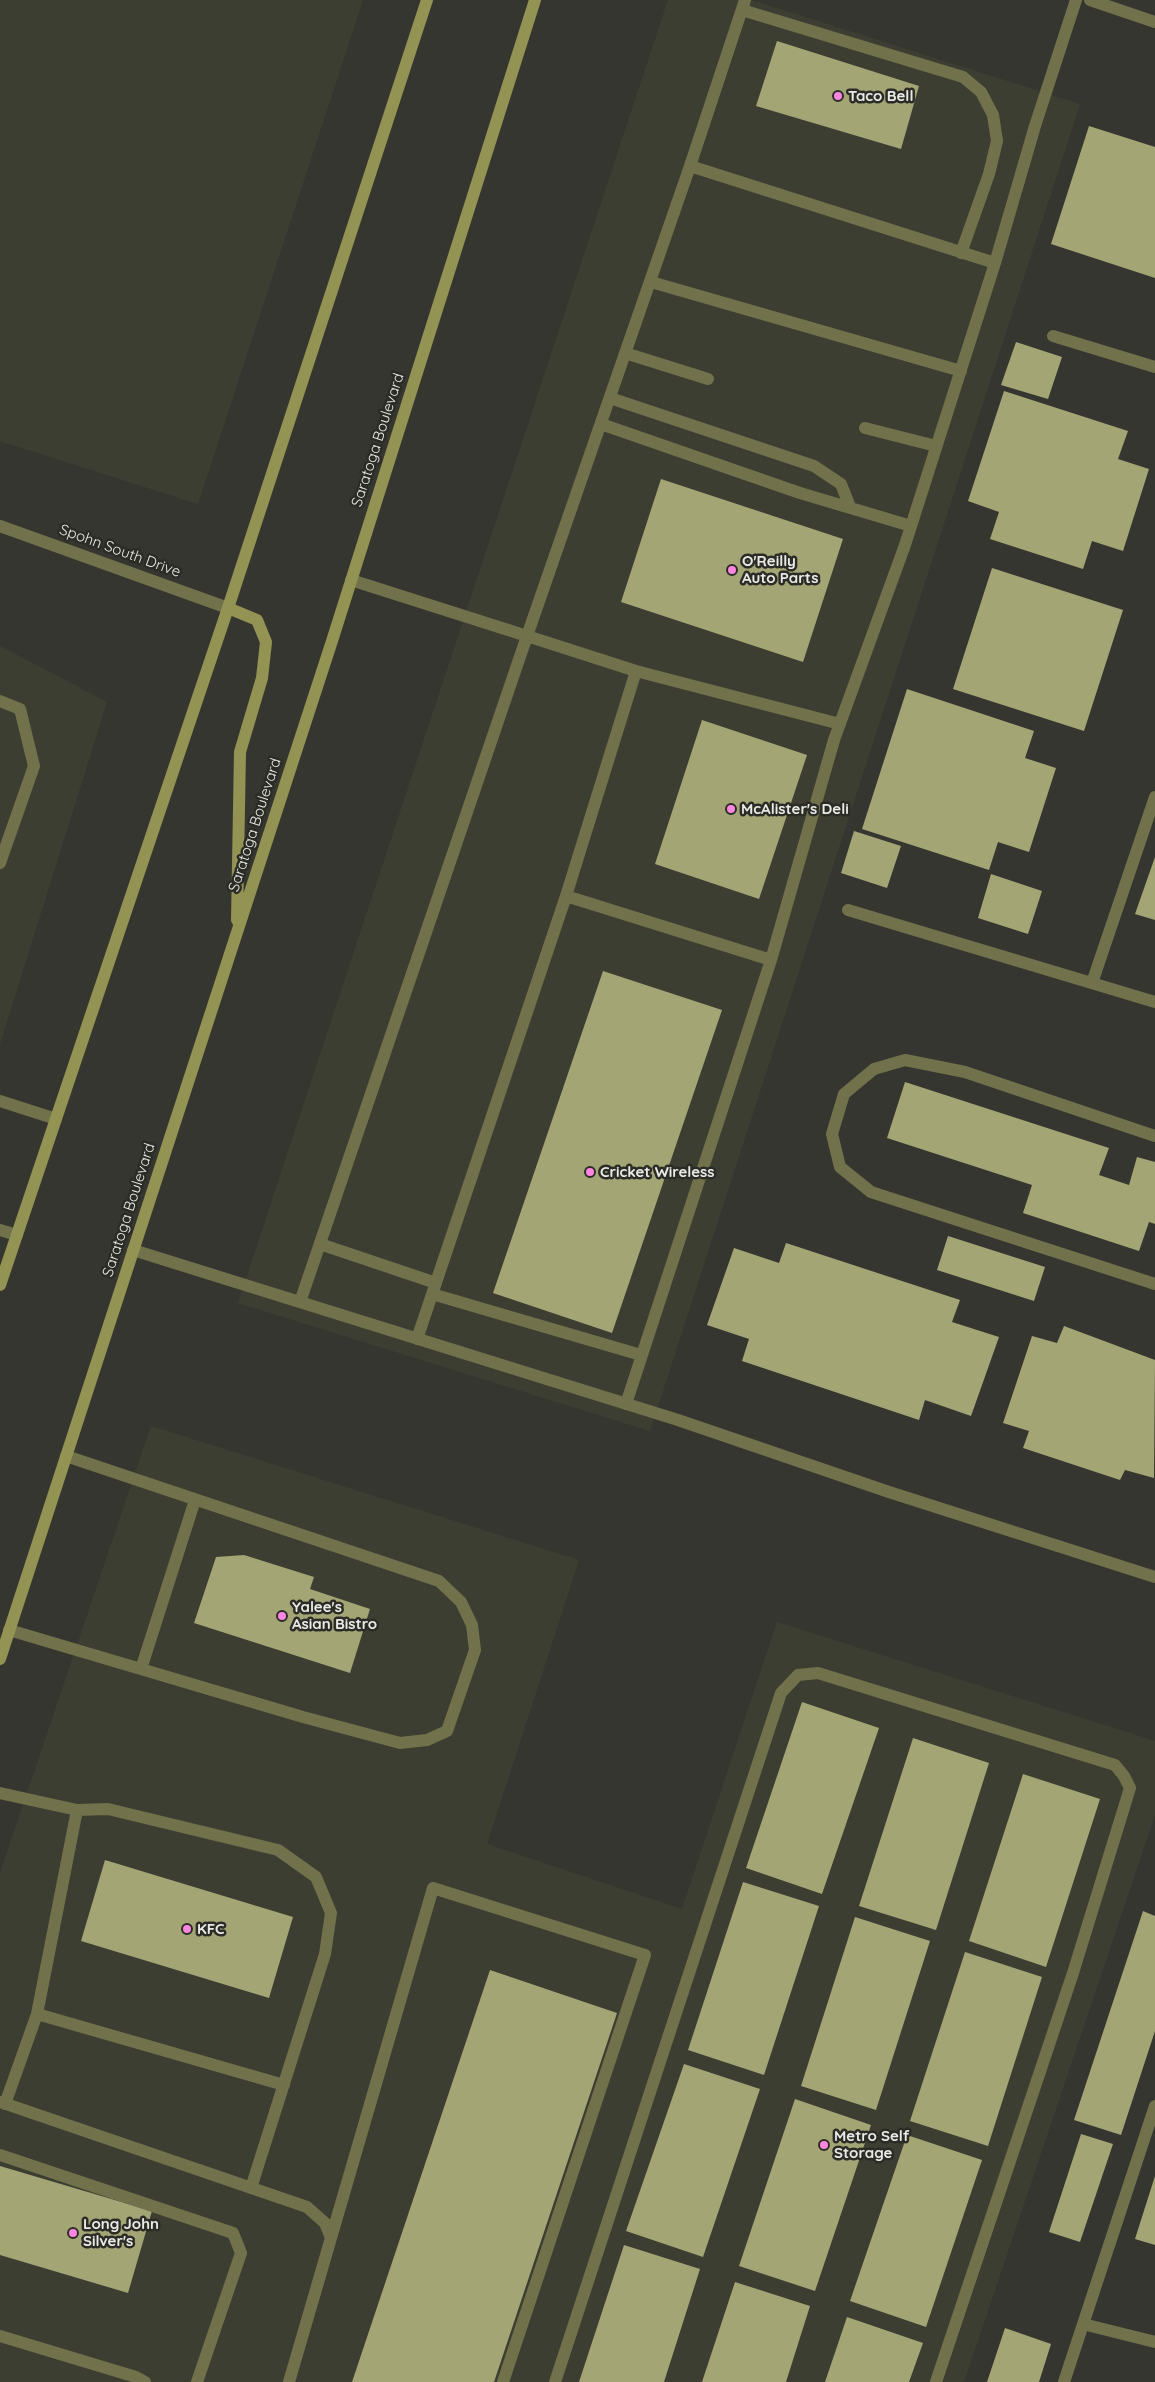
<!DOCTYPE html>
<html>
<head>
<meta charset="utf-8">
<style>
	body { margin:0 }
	canvas { display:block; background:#363630 }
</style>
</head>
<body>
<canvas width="1155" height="2382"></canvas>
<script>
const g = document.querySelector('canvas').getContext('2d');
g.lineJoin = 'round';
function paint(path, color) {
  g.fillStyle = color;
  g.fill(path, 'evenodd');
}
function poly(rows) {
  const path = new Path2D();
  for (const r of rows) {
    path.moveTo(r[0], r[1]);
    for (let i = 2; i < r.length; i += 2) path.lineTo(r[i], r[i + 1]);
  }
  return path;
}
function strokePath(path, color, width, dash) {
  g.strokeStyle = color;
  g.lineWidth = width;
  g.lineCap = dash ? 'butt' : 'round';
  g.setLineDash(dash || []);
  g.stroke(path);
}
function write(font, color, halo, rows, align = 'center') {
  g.font = font + ' Quicksand,sans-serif';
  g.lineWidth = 5;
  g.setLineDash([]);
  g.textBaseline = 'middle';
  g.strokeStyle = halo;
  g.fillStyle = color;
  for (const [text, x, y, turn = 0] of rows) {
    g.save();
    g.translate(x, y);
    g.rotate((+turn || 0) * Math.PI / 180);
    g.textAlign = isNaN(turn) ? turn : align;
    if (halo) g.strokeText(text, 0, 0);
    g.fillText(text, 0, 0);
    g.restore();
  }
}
const built = poly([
	[0,0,363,0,198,504,0,441],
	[668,0,751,0,1080,104,650,1431,238,1303],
	[0,646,107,702,0,1044],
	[151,1426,579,1560,487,1844,682,1909,777,1622,1155,1741,1155,1815,964,2382,0,2382,0,1873]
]);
const building = poly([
	[777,41,919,86,901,149,756,106],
	[1089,126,1155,147,1155,278,1051,244],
	[1016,342,1062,357,1048,399,1001,385],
	[1004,391,1128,431,1118,459,1149,469,1123,551,1092,541,1083,569,990,539,999,512,968,501],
	[661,479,843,539,803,662,621,602],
	[992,568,1123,610,1084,731,953,689],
	[907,689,1034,731,1025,758,1056,768,1029,852,998,842,989,870,862,829],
	[702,720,807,755,759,899,655,864],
	[854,831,901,846,887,888,841,873],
	[1155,857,1155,920,1135,914],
	[991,874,1042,891,1028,934,978,918],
	[603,971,722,1010,612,1333,493,1293],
	[905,1082,1109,1148,1099,1175,1129,1185,1137,1157,1155,1162,1155,1224,1149,1222,1139,1251,1023,1213,1032,1185,887,1138],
	[948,1236,1045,1267,1034,1301,937,1270],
	[786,1243,960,1300,952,1322,999,1337,971,1416,925,1400,919,1420,742,1361,749,1339,707,1325,734,1248,779,1263],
	[1064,1326,1155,1360,1154,1478,1125,1470,1120,1480,1023,1448,1029,1431,1003,1423,1032,1336,1057,1343],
	[244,1555,314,1577,310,1589,370,1609,350,1673,194,1623,216,1557],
	[802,1702,879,1728,822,1894,746,1868],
	[913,1738,989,1763,936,1930,859,1906],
	[1023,1774,1100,1799,1046,1967,969,1941],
	[105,1860,293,1917,269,1998,81,1941],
	[743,1882,819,1906,764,2075,688,2050],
	[1143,1911,1155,1916,1155,2031,1121,2135,1074,2120],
	[855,1917,930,1941,876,2110,801,2086],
	[965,1952,1042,1977,988,2146,910,2121],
	[490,1970,617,2013,494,2382,352,2382],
	[684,2064,760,2089,703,2257,626,2231],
	[795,2099,871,2125,815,2291,739,2266],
	[1081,2134,1113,2144,1080,2242,1049,2232],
	[907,2135,982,2160,926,2327,850,2301],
	[0,2166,152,2211,128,2293,0,2255],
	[1155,2176,1155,2245,1135,2239],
	[624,2245,700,2269,664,2382,579,2382],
	[735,2282,810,2306,786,2382,702,2382],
	[847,2317,923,2343,909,2382,825,2382],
	[1005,2328,1051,2344,1039,2382,987,2382]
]);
const service = poly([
	[742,10,963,77,981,92,993,115,997,141,989,174,961,253],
	[690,166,995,263,1035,126,1076,0],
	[651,282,961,371],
	[1053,336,1155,367],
	[625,353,708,379],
	[610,398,814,466,841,484,850,507],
	[601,424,800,493,911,526],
	[865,428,936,446],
	[636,671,840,724],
	[0,701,20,709,34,766,0,863],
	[566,896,771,960,834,740,905,545,995,263],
	[848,910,1155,1002],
	[1092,983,1155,797],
	[0,1101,56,1119],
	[1155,1136,965,1072,905,1060,874,1069,844,1094,832,1134,840,1167,871,1192,1155,1284],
	[0,1230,17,1235],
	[320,1244,436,1283],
	[133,1250,678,1420,889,1492,1155,1577],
	[432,1294,641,1355],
	[300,1302,527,636,351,580],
	[417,1339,566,896,636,671,527,636,690,166,745,0],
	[626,1404,771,960],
	[9,1630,303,1717,400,1743,427,1740,447,1731,475,1650,472,1625,461,1602,439,1581,66,1456],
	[141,1669,195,1500],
	[0,1793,77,1810,108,1809,278,1850,316,1877,331,1913,325,1954,251,2188],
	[37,2014,284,2085],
	[0,2102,307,2207,325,2223,331,2238,289,2382],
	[5,2104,37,2014,77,1810],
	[0,2155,233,2233,241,2253,197,2382],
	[331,2238,433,1888,645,1955,503,2382],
	[1083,2324,1155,2342],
	[0,2336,136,2377,145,2382],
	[555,2382,781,1693,798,1675,818,1673,1115,1765,1124,1776,1130,1788,1073,1973,936,2382],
	[1064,2382,1155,2106]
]);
const minor = poly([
	[0,526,228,608]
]);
const tertiary = poly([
	[1090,0,1155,22]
]);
const secondary = poly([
	[228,608,257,620,266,642,262,678,240,752,237,920],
	[0,1285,228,608,427,0],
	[0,1659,332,641,535,0]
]);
const markers = [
	[838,96,5,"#fe86e1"],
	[732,570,5,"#fe86e1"],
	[731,809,5,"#fe86e1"],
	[590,1172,5,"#fe86e1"],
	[282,1616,5,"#fe86e1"],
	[187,1929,5,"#fe86e1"],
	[824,2145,5,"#fe86e1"],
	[73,2233,5,"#fe86e1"]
];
const poiNames = [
	["Taco Bell",848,96],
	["O'Reilly",742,561],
	["Auto Parts",742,578],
	["McAlister's Deli",741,809],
	["Cricket Wireless",600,1172],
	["Yalee's",292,1607],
	["Asian Bistro",292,1624],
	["KFC",197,1929],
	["Metro Self",834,2136],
	["Storage",834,2153],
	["Long John",83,2224],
	["Silver's",83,2241]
];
const streetNames = [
	["Saratoga Boulevard",378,440,-72],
	["Spohn South Drive",120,551,20],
	["Saratoga Boulevard",255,825,-72],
	["Saratoga Boulevard",129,1210,-72]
];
paint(built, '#3d3e32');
paint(building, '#a4a575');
strokePath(service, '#71724b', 12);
strokePath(minor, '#71724b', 12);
strokePath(tertiary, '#71724b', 12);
strokePath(secondary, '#939353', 12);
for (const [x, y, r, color] of markers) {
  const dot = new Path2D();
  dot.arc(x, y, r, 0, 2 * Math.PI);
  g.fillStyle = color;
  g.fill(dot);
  strokePath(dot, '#2c2c27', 2);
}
write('bold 15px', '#e9eae6', '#2c2c27', poiNames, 'left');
write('15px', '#e9eae6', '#2c2c27', streetNames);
</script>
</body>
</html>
